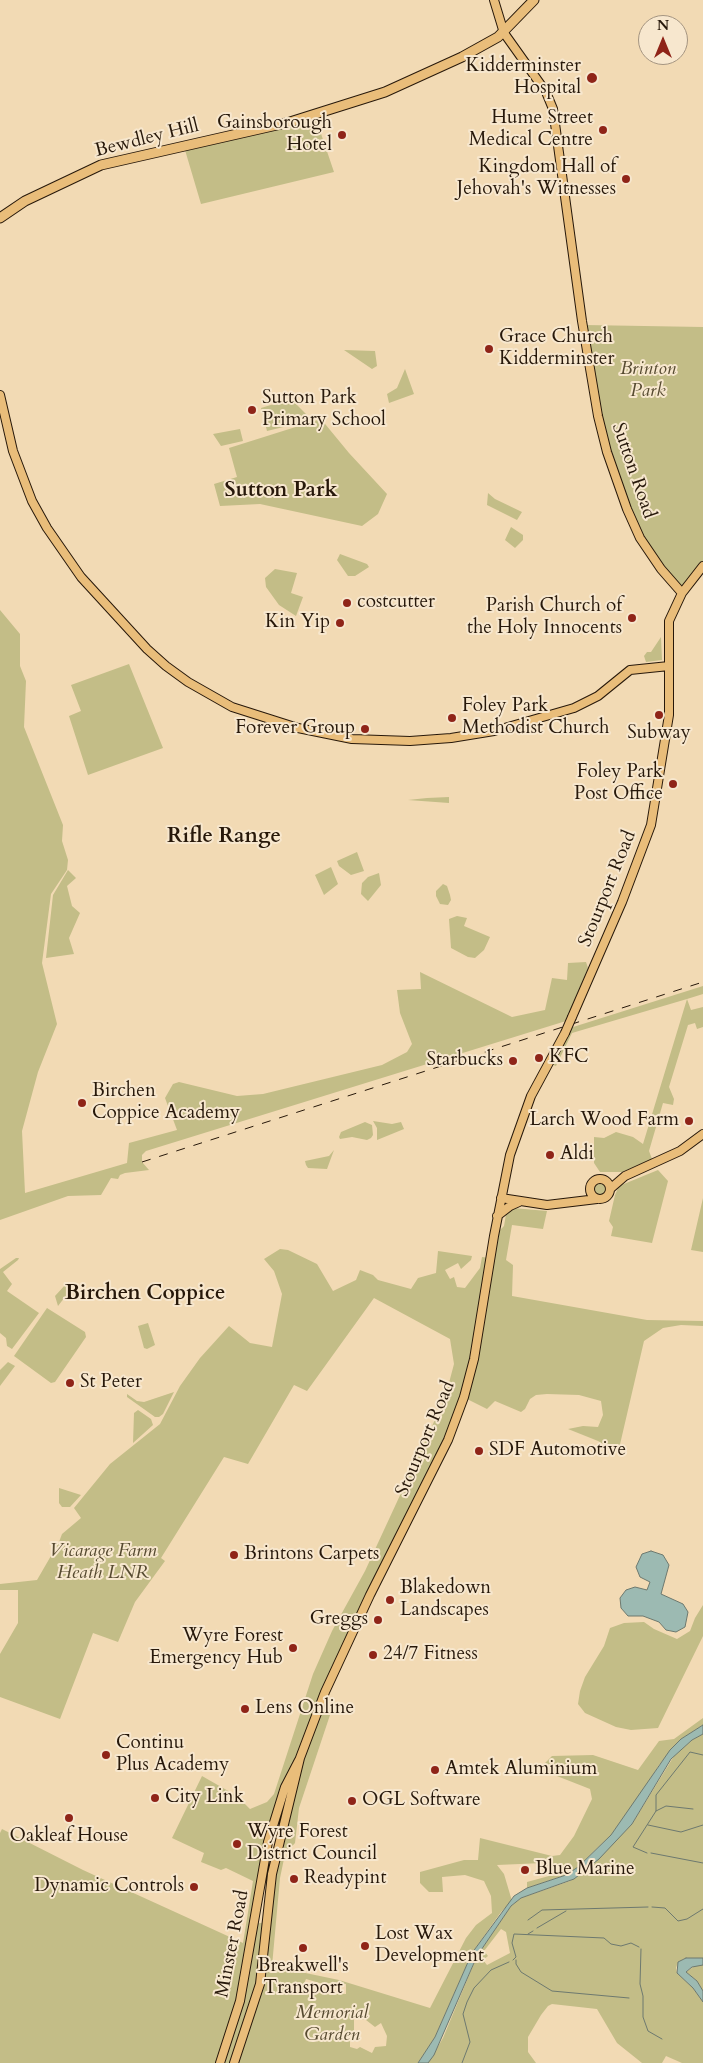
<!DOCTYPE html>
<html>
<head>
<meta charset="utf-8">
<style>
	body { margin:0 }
	#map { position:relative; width:703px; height:2063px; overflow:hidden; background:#f2dab4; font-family:Cardo,serif }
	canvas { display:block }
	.north { position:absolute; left:638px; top:15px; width:50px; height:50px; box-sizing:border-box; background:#f7e7ce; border:1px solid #a49480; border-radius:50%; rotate:0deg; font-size:14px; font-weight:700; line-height:20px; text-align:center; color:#27180a }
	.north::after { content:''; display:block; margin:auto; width:18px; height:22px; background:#8f2418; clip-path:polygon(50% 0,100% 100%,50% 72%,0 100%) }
</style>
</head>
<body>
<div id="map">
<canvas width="703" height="2063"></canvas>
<div class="north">N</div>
</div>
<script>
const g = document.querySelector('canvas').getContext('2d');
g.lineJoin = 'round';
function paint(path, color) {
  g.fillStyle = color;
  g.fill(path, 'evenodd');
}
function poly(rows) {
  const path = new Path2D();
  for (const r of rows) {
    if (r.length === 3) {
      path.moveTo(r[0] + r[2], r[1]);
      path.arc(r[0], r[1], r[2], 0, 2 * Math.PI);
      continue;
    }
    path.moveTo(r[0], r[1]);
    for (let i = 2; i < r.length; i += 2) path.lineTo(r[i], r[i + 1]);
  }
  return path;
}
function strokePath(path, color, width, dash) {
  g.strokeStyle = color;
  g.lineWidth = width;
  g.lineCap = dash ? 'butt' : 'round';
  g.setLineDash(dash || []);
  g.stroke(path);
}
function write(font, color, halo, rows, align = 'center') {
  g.font = font + ' Cardo,serif';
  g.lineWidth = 4;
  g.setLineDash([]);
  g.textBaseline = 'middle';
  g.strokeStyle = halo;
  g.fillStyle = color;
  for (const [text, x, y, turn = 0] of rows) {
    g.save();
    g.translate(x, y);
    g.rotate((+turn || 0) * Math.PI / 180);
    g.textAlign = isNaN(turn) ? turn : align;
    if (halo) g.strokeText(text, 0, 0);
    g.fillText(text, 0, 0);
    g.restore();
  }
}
const green = poly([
	[316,119,334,172,201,204,185,150],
	[585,325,703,327,703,562,680,590,642,537,608,450],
	[344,350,375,351,377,366,372,369],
	[405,369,414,394,389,403,387,394,397,388],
	[293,401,312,420,267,431,261,408,274,404],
	[321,419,349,453,387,494,378,514,362,526,260,504,220,506,214,484,237,477,229,448],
	[240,429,243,441,221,446,213,434],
	[488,493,495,499,522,512,517,520,487,505],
	[511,527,523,535,523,540,515,548,505,540],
	[340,554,367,564,369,567,355,576,348,576,337,560],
	[275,569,297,573,291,593,303,597,296,616,279,605,266,587,265,578],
	[0,610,20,634,20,666,26,681,24,727,63,825,62,841,68,860,67,870,51,894,42,963,57,1024,38,1072,22,1131,25,1193,127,1163,129,1143,177,1130,165,1098,173,1084,179,1082,237,1096,263,1094,382,1065,407,1052,412,1044,400,1013,397,990,421,989,420,972,512,1017,545,1010,552,978,567,980,568,963,586,962,588,968,566,1021,146,1151,142,1155,142,1162,149,1170,125,1173,120,1175,118,1179,111,1178,101,1195,68,1196,0,1220],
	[661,637,662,660,646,662,644,656,647,652,651,652],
	[129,664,163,748,88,775,69,716,81,711,71,685],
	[449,797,449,803,408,800,427,798],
	[357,852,364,871,351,875,339,866,337,861],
	[331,867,338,884,324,895,315,875],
	[68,870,76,878,67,886,72,906,80,913,69,938,74,954,46,958,53,895],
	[379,873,381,885,368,901,361,894,362,883,368,877],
	[443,884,447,886,450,895,451,900,448,905,440,904,436,896,436,891],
	[457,916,467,918,464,926,490,937,484,950,475,958,468,957,451,948,449,919],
	[703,986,703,994,687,999,691,1010,703,1007,703,1027,697,1029,695,1023,688,1025,669,1087,674,1099,673,1105,663,1103,649,1151,652,1159,622,1172,600,1172,594,1163,594,1137,604,1138,616,1132,633,1137,643,1144,687,999,572,1033,556,1066,553,1065,570,1028],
	[373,1121,392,1124,401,1122,404,1129,377,1140,377,1128],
	[365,1122,372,1125,373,1135,371,1138,367,1140,352,1137,340,1139,339,1137,341,1132],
	[334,1150,327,1169,308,1168,306,1165,305,1161,329,1156],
	[658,1170,668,1181,652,1243,611,1236,613,1227,609,1221,615,1195,619,1186],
	[600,1189,8],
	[703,1198,703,1252,691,1250],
	[513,1208,547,1211,543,1229,512,1225,506,1260,513,1265,512,1296,647,1320,703,1321,703,1326,681,1325,663,1328,644,1341,618,1453,598,1441,568,1429,583,1426,598,1427,603,1415,601,1401,579,1395,547,1394,536,1395,530,1399,525,1409,521,1412,495,1401,487,1409,465,1398,317,1714,330,1715,299,1808,295,1843,285,1854,280,1878,272,1966,339,1980,430,2008,466,1938,476,1925,492,1913,491,1896,484,1881,465,1875,442,1877,443,1892,429,1892,420,1883,420,1872,464,1860,478,1860,480,1838,552,1856,560,1855,574,1836,592,1799,590,1789,539,1769,552,1756,593,1755,638,1770,659,1741,674,1739,703,1718,703,1725,681,1739,659,1765,636,1802,611,1835,571,1873,527,1888,527,1882,549,1876,543,1863,497,1865,504,1874,512,1901,501,1912,472,1953,435,2037,418,2063,0,2063,0,1833,2,1829,83,1870,243,1943,253,1881,226,1868,221,1870,201,1862,204,1853,172,1838,202,1776,237,1796,250,1809,267,1802,274,1794,313,1674,332,1631,365,1571,445,1398,454,1364,450,1339,374,1298,307,1391,294,1385,248,1464,224,1457,161,1558,165,1561,135,1602,118,1642,93,1633,60,1719,0,1697,0,1654,18,1623,18,1590,0,1590,0,1584,37,1580,59,1542,62,1534,81,1518,74,1508,110,1464,160,1424,180,1386,200,1358,229,1326,250,1343,272,1347,282,1294,274,1271,264,1259,280,1249,288,1250,317,1264,333,1291,356,1280,360,1270,373,1275,378,1280,411,1289,418,1278,436,1273,438,1251,472,1256,471,1260,461,1269,458,1263,445,1270,450,1279,454,1277,457,1287,465,1288,480,1268,482,1257,490,1258,494,1236,504,1226,506,1214],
	[300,1760,268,1900,267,1922,254,1924,265,1842,256,1824,272,1829],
	[306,1979,323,1984,346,1984,346,1994,321,1993,302,1988],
	[354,2017,366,2020,375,2027,381,2023,387,2036,386,2046,375,2047,372,2053,360,2047,357,2049,350,2047,350,2041,354,2037],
	[16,1258,19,1258,18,1260,3,1272,12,1284,7,1291,39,1313,12,1349,7,1346,6,1338,0,1333,0,1269],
	[66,1284,72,1288,58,1306,55,1296],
	[47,1308,85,1332,86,1337,55,1382,51,1383,14,1356],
	[148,1323,155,1345,147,1349,144,1348,138,1326],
	[8,1362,15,1366,0,1386,0,1370],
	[174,1392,163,1414,159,1417,155,1417,127,1397,127,1394,137,1401,144,1402],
	[138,1410,151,1419,153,1425,133,1443,134,1413],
	[59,1488,81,1495,70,1507,62,1507,59,1503],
	[703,1605,703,1636,658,1728,631,1730,616,1727,585,1713,578,1704,580,1691,585,1677,604,1646,610,1628,624,1623,644,1622,654,1629,677,1639,690,1631,695,1618],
	[703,1734,703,1958,683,1959,677,1965,676,1968,677,1973,693,1988,703,2002,703,2063,682,2063,666,2056,662,2063,642,2063,617,2043,597,2009,552,2004,548,2006,541,2015,528,2037,528,2052,536,2063,428,2063,443,2038,477,1956,511,1906,521,1898,570,1881,587,1869,632,1824,674,1756,692,1740],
	[501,1929,506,1932,510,1953,487,1965,483,1960,488,1956,484,1951],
	[696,1965,703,1965,703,1991,697,1981,686,1972]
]);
const water = poly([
	[651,1551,663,1555,669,1565,661,1594,683,1604,688,1612,685,1627,676,1632,666,1630,659,1622,643,1616,628,1616,621,1608,620,1598,626,1590,635,1587,647,1590,650,1582,640,1577,636,1567,642,1554,651,1551],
	[703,1725,703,1734,692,1740,671,1759,632,1824,599,1859,574,1879,521,1898,511,1906,477,1956,434,2055,428,2063,418,2063,435,2037,472,1953,514,1896,527,1888,566,1875,578,1867,611,1835,670,1750,681,1739,703,1725],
	[686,1958,703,1958,703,1965,692,1967,686,1972,697,1981,703,1991,703,2002,693,1988,677,1973,678,1962,686,1958]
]);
const stream = poly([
	[656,1811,666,1806,693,1809],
	[648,1825,681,1832,703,1825],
	[647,1853,633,1847,656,1811,656,1795,690,1752,703,1755],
	[651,1853,703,1863],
	[652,1907,665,1908,678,1921,687,1919,703,1909],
	[528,1920,542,1910,648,1907],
	[537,1928,566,1911],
	[528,1934,533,1931],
	[641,1949,640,1984,643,1996,643,2017,648,2031,662,2039],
	[513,1960,516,1957,512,1943,514,1934,604,1938,611,1944,621,1946,631,1943,639,1947],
	[516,1960,516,1964,521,1972,552,1991,629,1998],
	[462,2063,470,2042,463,2014,467,2002,474,1988,491,1970,509,1962]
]);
const major = poly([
	[494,0,504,33,546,92,553,109,582,321,598,416,607,452,627,509,640,538,661,569,682,593],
	[0,395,13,451,32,501,47,528,81,577,147,649,166,666,188,682,232,707,298,728,352,739,410,741,451,738,494,731,574,708,598,696,630,670,669,666],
	[572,1017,622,902,651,825,669,715,669,621,682,593,703,566],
	[600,1189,10],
	[610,1189,625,1176,680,1151,703,1134],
	[501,1198,547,1205,597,1199],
	[497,1216,510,1206,519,1202],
	[220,2063,240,2001,268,1842,285,1787,299,1760],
	[234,2063,260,1984,272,1874,300,1758,325,1692,370,1595,448,1440,464,1397,474,1359,494,1236,510,1155,531,1096,565,1033]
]);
const highway = poly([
	[0,218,25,201,101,165,290,122,385,92,462,57,498,37,534,0]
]);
const rail = poly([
	[142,1162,703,982]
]);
const majorBridge = poly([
	[565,1033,572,1017]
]);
const markers = [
	[592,78,6,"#8f2418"],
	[603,130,5,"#8f2418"],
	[342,135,5,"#8f2418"],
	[626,179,5,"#8f2418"],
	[489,349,5,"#8f2418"],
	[252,410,5,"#8f2418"],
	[347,603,5,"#8f2418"],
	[632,618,5,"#8f2418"],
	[340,623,5,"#8f2418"],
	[659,715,5,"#8f2418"],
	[452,718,5,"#8f2418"],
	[365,729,5,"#8f2418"],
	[673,784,5,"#8f2418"],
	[539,1058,5,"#8f2418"],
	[513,1061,5,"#8f2418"],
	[82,1103,5,"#8f2418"],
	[689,1121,5,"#8f2418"],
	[550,1155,5,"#8f2418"],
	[70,1383,5,"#8f2418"],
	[479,1451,5,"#8f2418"],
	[234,1555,5,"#8f2418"],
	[390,1600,5,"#8f2418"],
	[378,1620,5,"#8f2418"],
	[293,1648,5,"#8f2418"],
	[373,1655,5,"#8f2418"],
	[245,1709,5,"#8f2418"],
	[106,1755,5,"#8f2418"],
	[435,1770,5,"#8f2418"],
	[155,1798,5,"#8f2418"],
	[352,1801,5,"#8f2418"],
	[69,1818,5,"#8f2418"],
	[237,1844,5,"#8f2418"],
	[525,1870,5,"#8f2418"],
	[294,1879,5,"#8f2418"],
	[194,1887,5,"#8f2418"],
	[365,1946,5,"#8f2418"],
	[303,1948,5,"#8f2418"]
];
const poiNames = [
	["Kidderminster",581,67,"right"],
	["Hospital",581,89,"right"],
	["Hume Street",593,119,"right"],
	["Medical Centre",593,141,"right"],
	["Gainsborough",332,124,"right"],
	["Hotel",332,146,"right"],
	["Kingdom Hall of",616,168,"right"],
	["Jehovah's Witnesses",616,190,"right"],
	["Grace Church",499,338],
	["Kidderminster",499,360],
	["Sutton Park",262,399],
	["Primary School",262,421],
	["costcutter",357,603],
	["Parish Church of",622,607,"right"],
	["the Holy Innocents",622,629,"right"],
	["Kin Yip",330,623,"right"],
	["Foley Park",462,707],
	["Methodist Church",462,729],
	["Forever Group",355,729,"right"],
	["Subway",659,734,"center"],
	["Foley Park",663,773,"right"],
	["Post Office",663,795,"right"],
	["KFC",549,1058],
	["Starbucks",503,1061,"right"],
	["Birchen",92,1092],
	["Coppice Academy",92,1114],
	["Larch Wood Farm",679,1121,"right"],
	["Aldi",560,1155],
	["St Peter",80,1383],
	["SDF Automotive",489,1451],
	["Brintons Carpets",244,1555],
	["Blakedown",400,1589],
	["Landscapes",400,1611],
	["Greggs",368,1620,"right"],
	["Wyre Forest",283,1637,"right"],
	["Emergency Hub",283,1659,"right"],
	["24/7 Fitness",383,1655],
	["Lens Online",255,1709],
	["Continu",116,1744],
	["Plus Academy",116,1766],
	["Amtek Aluminium",445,1770],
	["City Link",165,1798],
	["OGL Software",362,1801],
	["Wyre Forest",247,1833],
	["District Council",247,1855],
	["Oakleaf House",69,1837,"center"],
	["Blue Marine",535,1870],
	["Readypint",304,1879],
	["Dynamic Controls",184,1887,"right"],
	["Lost Wax",375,1935],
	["Development",375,1957],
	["Breakwell's",303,1967,"center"],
	["Transport",303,1989,"center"]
];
const streetNames = [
	["Bewdley Hill",147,139,-14],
	["Sutton Road",633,471,71],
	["Stourport Road",608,889,-68],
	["Stourport Road",426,1439,-67],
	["Minster Road",233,1944,-79]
];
const parkNames = [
	["Brinton",648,370],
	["Park",648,392],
	["Vicarage Farm",103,1552],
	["Heath LNR",103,1574],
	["Memorial",332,2014],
	["Garden",332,2036]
];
const quarterNames = [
	["Sutton Park",281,491],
	["Rifle Range",224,837],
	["Birchen Coppice",145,1294]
];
paint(green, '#c3bd87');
paint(water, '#9cbab2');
strokePath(water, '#6d796f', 1);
strokePath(stream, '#6d796f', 1);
strokePath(major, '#27180a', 10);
strokePath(highway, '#27180a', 11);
strokePath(major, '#e9bd7a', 8);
strokePath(highway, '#e9bd7a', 9);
strokePath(rail, '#27180a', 1, [9, 9]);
strokePath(majorBridge, '#27180a', 10, []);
strokePath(majorBridge, '#e9bd7a', 8);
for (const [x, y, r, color] of markers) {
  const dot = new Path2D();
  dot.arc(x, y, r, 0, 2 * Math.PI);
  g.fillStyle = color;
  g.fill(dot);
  strokePath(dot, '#f7e7ce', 2);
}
write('19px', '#27180a', '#f7e7ce', poiNames, 'left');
write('19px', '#27180a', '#f7e7ce', streetNames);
write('italic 19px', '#564a30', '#f7e7ce', parkNames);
write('bold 21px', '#27180a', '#f7e7ce', quarterNames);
</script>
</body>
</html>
